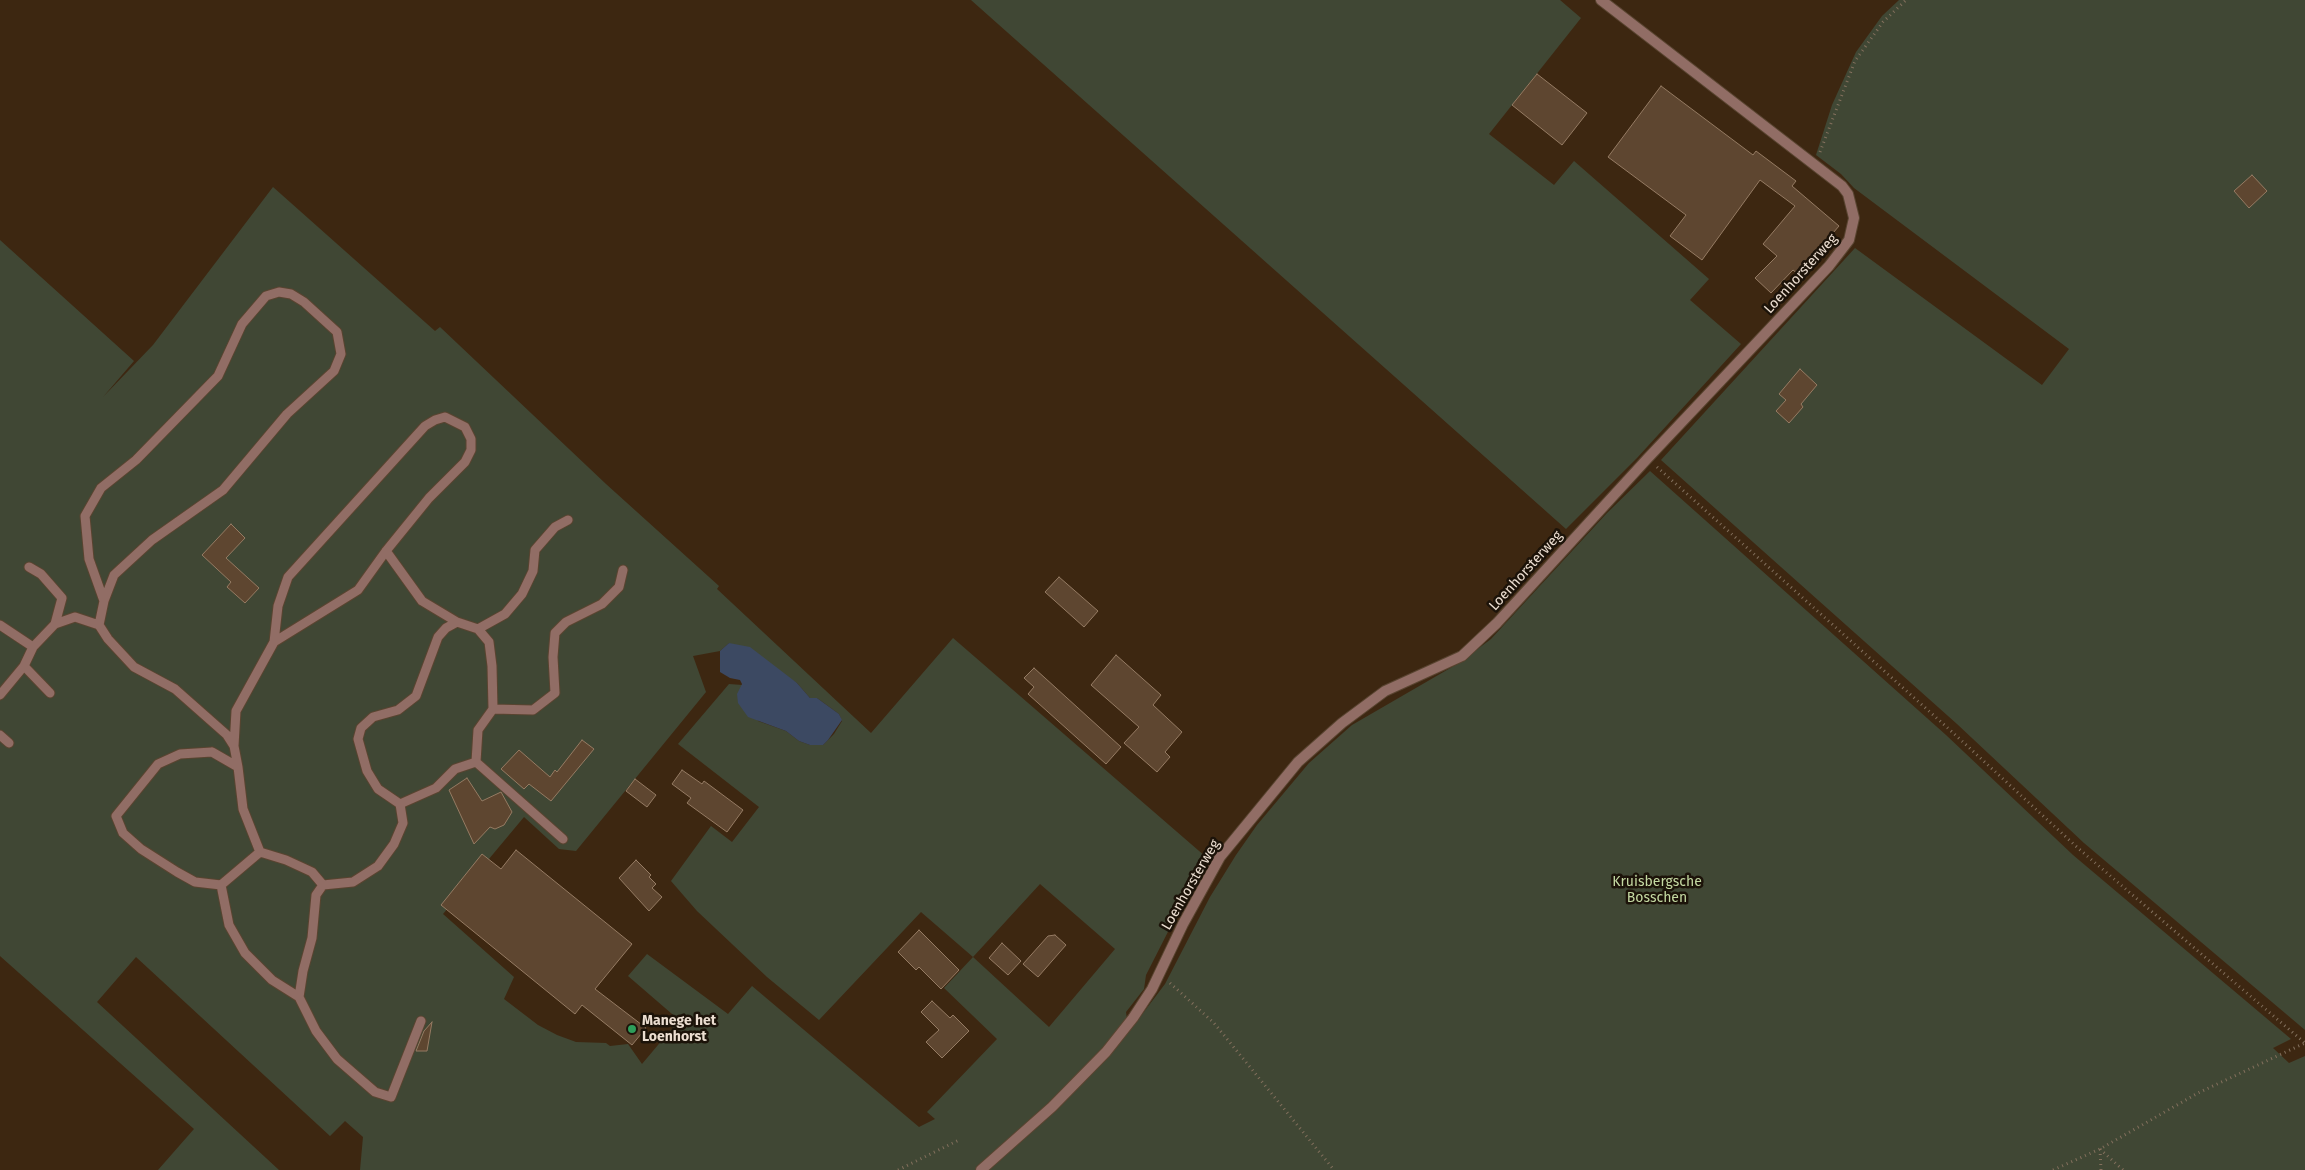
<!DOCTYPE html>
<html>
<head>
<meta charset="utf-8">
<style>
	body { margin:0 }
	canvas { display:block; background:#3d2711 }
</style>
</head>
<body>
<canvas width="2305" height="1170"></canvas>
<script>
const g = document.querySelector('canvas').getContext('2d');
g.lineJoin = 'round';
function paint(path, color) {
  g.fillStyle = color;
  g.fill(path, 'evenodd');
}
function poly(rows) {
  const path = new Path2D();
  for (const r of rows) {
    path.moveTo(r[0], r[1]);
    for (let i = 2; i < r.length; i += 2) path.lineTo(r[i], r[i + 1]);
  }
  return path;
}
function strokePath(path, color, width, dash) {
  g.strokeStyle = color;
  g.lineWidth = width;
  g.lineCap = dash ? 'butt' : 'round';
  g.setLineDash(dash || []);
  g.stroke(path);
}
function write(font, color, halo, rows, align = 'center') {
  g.font = font + ' "Fira Sans",sans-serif';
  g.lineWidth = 5;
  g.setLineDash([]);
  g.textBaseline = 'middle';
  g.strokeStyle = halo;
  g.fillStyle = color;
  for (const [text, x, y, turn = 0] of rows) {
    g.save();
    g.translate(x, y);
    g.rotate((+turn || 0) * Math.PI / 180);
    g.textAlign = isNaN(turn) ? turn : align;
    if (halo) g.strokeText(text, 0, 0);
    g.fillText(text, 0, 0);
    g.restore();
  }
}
const green = poly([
	[971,0,1560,0,1581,18,1489,134,1554,185,1574,161,1709,279,1690,300,1741,344,1637,458,1566,529],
	[1899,0,2305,0,2305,1030,2084,843,1957,724,1661,460,1855,248,2042,385,2069,349,1854,188,1841,174,1816,155,1832,105,1856,52,1882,16],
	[273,187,435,331,440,327,606,484,719,586,717,589,871,733,953,638,1206,857,1146,975,1144,989,1126,1012,1128,1028,1131,1029,1165,984,1210,897,1236,855,1257,825,1309,763,1352,725,1459,663,1491,639,1607,513,1650,471,1946,735,2073,855,2291,1039,2273,1048,2289,1063,2305,1056,2305,1170,360,1170,363,1137,345,1121,330,1136,136,957,97,1002,279,1170,158,1170,194,1129,0,956,0,240,134,361,103,397,153,345],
	[729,643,797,683,810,698,817,698,824,703,839,714,842,721,834,734,823,745,810,745,799,741,786,731,758,721,742,685,729,684,678,744,759,807,732,842,711,826,671,881,697,911,767,977,819,1020,921,912,973,957,944,988,997,1039,927,1112,935,1119,919,1127,752,986,728,1014,647,954,628,976,679,1020,642,1064,628,1044,610,1046,606,1043,576,1042,557,1035,538,1025,504,999,514,977,443,914,524,817,559,849,576,851,706,692,693,656,720,651],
	[1040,884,1115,949,1049,1027,973,957]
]);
const water = poly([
	[729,643,750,647,797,683,810,698,817,698,839,714,842,720,828,740,823,745,810,745,799,741,786,731,748,717,738,703,737,694,742,684,740,680,730,678,720,672,720,651]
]);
const building = poly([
	[1537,74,1587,113,1562,145,1512,105,1537,74],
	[1661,86,1753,155,1756,151,1796,181,1792,186,1839,226,1798,274,1793,270,1771,293,1755,278,1777,256,1763,244,1795,206,1760,180,1702,260,1670,236,1686,215,1608,157,1661,86],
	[2252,175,2267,191,2249,208,2234,191,2252,175],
	[1800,369,1817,385,1801,404,1803,407,1789,423,1776,411,1786,400,1779,394,1800,369],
	[231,524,245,538,226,558,259,588,245,603,227,587,231,582,202,555,231,524],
	[1059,577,1098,611,1084,627,1045,592,1059,577],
	[1116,655,1161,695,1153,705,1182,732,1165,752,1170,757,1157,772,1124,743,1139,727,1091,685,1116,655],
	[1034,668,1121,747,1106,764,1028,694,1034,687,1024,678,1034,668],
	[582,740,594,749,551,801,529,784,524,789,501,769,519,750,550,777,555,770,557,772,582,740],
	[682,770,702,784,704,781,743,810,727,832,687,803,691,798,672,784,682,770],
	[467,778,482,801,501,792,512,812,504,825,495,829,490,827,474,844,449,790,467,778],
	[635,779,656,795,647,807,626,791,635,779],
	[516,850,632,944,595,989,646,1028,632,1045,582,1005,575,1014,441,905,482,854,501,869,516,850],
	[636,860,651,875,649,877,656,884,652,888,662,897,649,911,619,878,636,860],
	[919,930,959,970,941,989,919,967,916,970,898,952,919,930],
	[1055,935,1066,945,1038,977,1023,964,1048,936,1055,935],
	[1002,943,1021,961,1008,975,989,958,1002,943],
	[932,1001,950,1018,953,1015,969,1031,942,1058,926,1042,939,1030,921,1012,932,1001],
	[432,1022,427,1051,416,1051,424,1031,432,1022]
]);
const path = poly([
	[1820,152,1855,61,1883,22,1906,0],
	[1657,467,1950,730,2079,849,2305,1043],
	[1170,983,1214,1023,1334,1170],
	[2100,1149,2123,1170],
	[2100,1149,2101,1170],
	[898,1170,959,1140],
	[2053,1170,2100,1149,2198,1093,2305,1043]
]);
const service = poly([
	[386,551,422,601,457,622],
	[29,567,41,574,62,598,55,624],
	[104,601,89,559,85,516,101,488,136,460,218,376,242,324,266,296,279,292,291,294,304,302,337,332,341,354,334,371,287,414,223,490,152,540,114,575,104,601,99,625,108,639,134,667,175,689,227,735,234,746,238,767],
	[0,625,33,647],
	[478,629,505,614,522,594,533,571,535,550,555,527,568,520],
	[24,666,50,693],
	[0,695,24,666,33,647,55,624,75,617,99,625],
	[493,709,533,710,555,693,553,657,555,633,566,622,602,604,619,587,623,570],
	[0,735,9,743],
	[234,746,236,711,274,642,278,606,288,577,425,426,435,420,445,417,465,427,471,439,471,450,465,462,429,498,386,551,358,590,274,642],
	[212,752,238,767,243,809,260,852,221,885,195,882,177,872,141,849,123,833,116,816,158,764,180,754,212,752],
	[400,804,436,788,455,769,476,762],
	[260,852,286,860,312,872,323,885],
	[221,885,229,925,245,953,272,980,299,997],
	[421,1021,391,1097,375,1092,337,1059,316,1031,299,997,303,971,312,938,316,895,323,885,353,882,378,866,394,844,403,823,400,804,378,789,367,771,358,739,361,728,373,717,398,710,416,696,438,637,446,628,457,622,478,629,489,642,492,666,493,709,478,730,476,762,563,839]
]);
const minor = poly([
	[981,1170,1052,1107,1106,1052,1133,1018,1152,989,1183,924,1220,857,1298,762,1342,723,1385,691,1462,656,1497,623,1647,459,1829,266,1849,240,1854,218,1848,194,1842,186,1601,0]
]);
const markers = [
	[632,1029,5,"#2e9e5b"]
];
const streetNames = [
	["Loenhorsterweg",1801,274,-48],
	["Loenhorsterweg",1526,571,-48],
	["Loenhorsterweg",1191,885,-60]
];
const parkNames = [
	["Kruisbergsche",1657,882],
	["Bosschen",1657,898]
];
const poiNames = [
	["Manege het",642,1021],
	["Loenhorst",642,1037]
];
paint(green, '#404734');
paint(water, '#3c4962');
paint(building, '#5e4630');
strokePath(building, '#957b63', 1);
strokePath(service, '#594430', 11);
strokePath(minor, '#594430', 12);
strokePath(path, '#83705d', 3, [1, 4]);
strokePath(service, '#916d65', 9);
strokePath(minor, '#916d65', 10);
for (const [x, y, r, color] of markers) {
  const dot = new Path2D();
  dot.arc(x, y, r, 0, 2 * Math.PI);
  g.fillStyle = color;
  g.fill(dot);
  strokePath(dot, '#1c1309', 2);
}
write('14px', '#ecded1', '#1c1309', streetNames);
write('14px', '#c4d9a2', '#1c1309', parkNames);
write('bold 14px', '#ecded1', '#1c1309', poiNames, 'left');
</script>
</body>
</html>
